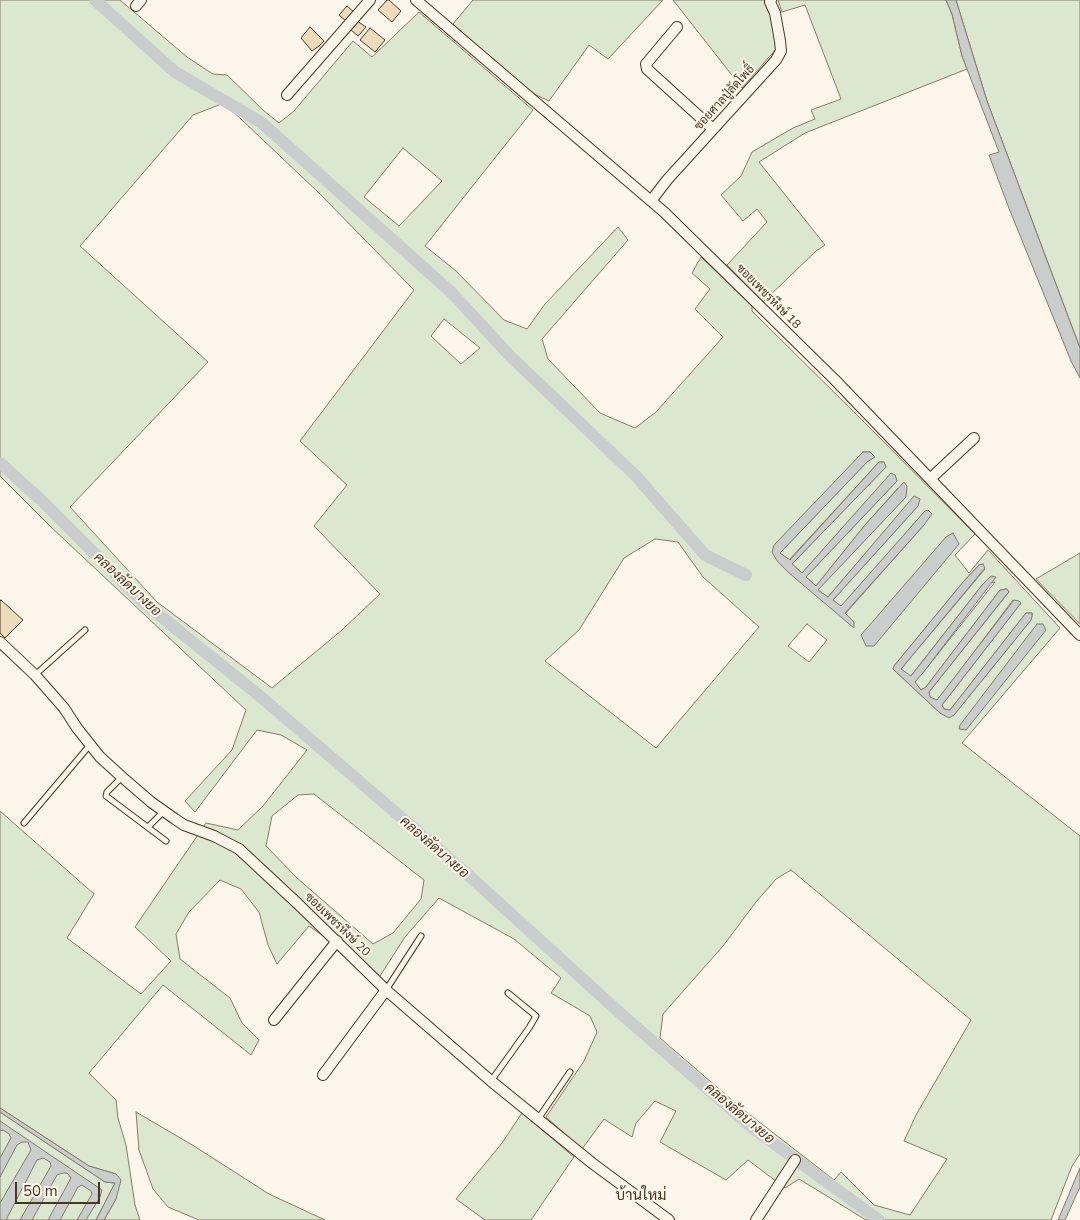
<!DOCTYPE html>
<html>
<head>
<meta charset="utf-8">
<style>
	body { margin:0 }
	#map { position:relative; width:1080px; height:1220px; overflow:hidden; background:#fbf6e9; font-family:"Nunito Sans",sans-serif }
	canvas { display:block }
	.scale { position:absolute; left:15px; top:1182px; width:85px; height:22px; box-sizing:border-box; border:2px solid #4a3520; border-top:0; padding-left:6px; font-size:15px; line-height:18px; white-space:nowrap; color:#4a3520; -webkit-text-stroke:4px #fbf6e9; paint-order:stroke }
</style>
</head>
<body>
<div id="map">
<canvas width="1080" height="1220"></canvas>
<div class="scale">50 m</div>
</div>
<script>
const g = document.querySelector('canvas').getContext('2d');
g.lineJoin = 'round';
function paint(path, color) {
  g.fillStyle = color;
  g.fill(path, 'evenodd');
}
function poly(rows) {
  const path = new Path2D();
  for (const r of rows) {
    path.moveTo(r[0], r[1]);
    for (let i = 2; i < r.length; i += 2) path.lineTo(r[i], r[i + 1]);
  }
  return path;
}
function strokePath(path, color, width, dash) {
  g.strokeStyle = color;
  g.lineWidth = width;
  g.lineCap = dash ? 'butt' : 'round';
  g.setLineDash(dash || []);
  g.stroke(path);
}
function write(font, color, halo, rows, align = 'center') {
  g.font = font + ' "Nunito Sans",Sarabun,sans-serif';
  g.lineWidth = 4;
  g.setLineDash([]);
  g.textBaseline = 'middle';
  g.strokeStyle = halo;
  g.fillStyle = color;
  for (const [text, x, y, turn = 0] of rows) {
    g.save();
    g.translate(x, y);
    g.rotate((+turn || 0) * Math.PI / 180);
    g.textAlign = isNaN(turn) ? turn : align;
    if (halo) g.strokeText(text, 0, 0);
    g.fillText(text, 0, 0);
    g.restore();
  }
}
const green = poly([
	[0,0,120,0,187,57,213,74,227,75,263,110,279,123,294,111,353,41,372,57,419,12,533,110,425,246,456,271,504,320,527,329,545,304,618,227,628,240,542,339,548,359,600,413,635,428,656,412,723,337,695,309,710,289,692,273,701,257,752,306,752,311,868,426,975,534,955,555,969,573,988,550,1060,628,962,743,1080,836,1080,1154,1072,1166,1051,1220,866,1220,799,1179,785,1188,748,1160,726,1180,660,1142,676,1111,655,1101,636,1123,632,1137,604,1119,582,1149,546,1117,584,1061,597,1032,590,1016,551,993,561,978,514,939,439,898,405,937,380,976,309,926,277,964,268,945,259,912,241,889,220,880,189,912,176,934,180,959,230,998,242,1023,259,1040,251,1055,163,985,89,1073,116,1100,118,1118,126,1145,135,1205,140,1220,104,1220,116,1199,116,1174,89,1166,0,1108,0,811,94,894,67,938,141,994,171,961,135,927,206,823,238,830,263,806,307,750,281,735,257,730,195,812,185,801,232,750,246,710,51,527,0,476,0,0],
	[224,103,319,193,414,290,300,441,347,485,314,526,380,594,342,630,272,688,157,602,70,507,208,362,80,246,193,115,224,103],
	[403,148,442,181,399,226,364,197,403,148],
	[444,319,480,348,461,364,431,336,444,319],
	[863,452,870,452,874,457,867,462,780,553,789,560,879,462,884,462,886,467,792,564,802,573,891,474,895,475,897,481,806,577,816,586,865,525,898,488,906,497,817,590,828,597,914,497,918,506,833,600,841,607,925,511,924,525,845,614,772,552,863,452],
	[655,539,678,542,703,577,759,627,656,748,545,661,579,630,624,558,655,539],
	[979,565,985,569,901,669,910,677,983,584,995,582,922,674,914,682,921,690,926,687,1000,590,1007,589,1009,592,929,692,930,697,937,701,1013,600,1021,603,942,705,944,709,950,710,1026,613,1032,613,1032,616,1031,620,954,715,940,713,893,669,894,666,964,581,979,565],
	[807,624,827,640,809,662,788,646,807,624],
	[314,794,424,880,421,899,393,933,373,944,297,878,266,846,272,816,298,795,314,794],
	[791,870,971,1020,916,1115,904,1141,947,1159,910,1215,874,1205,841,1172,834,1180,740,1107,660,1038,663,1014,723,946,756,902,776,879,791,870],
	[473,0,663,0,608,59,589,45,549,101,528,91,492,61,453,24,473,0],
	[673,0,773,0,785,39,742,88,673,0],
	[778,0,946,0,952,14,962,56,967,69,805,133,759,162,825,245,816,251,763,302,727,265,767,222,757,209,743,221,721,195,741,176,752,152,793,128,815,119,811,110,841,99,805,5,782,12,778,0],
	[956,0,1080,0,1080,348,987,101,956,0],
	[1080,553,1080,624,1036,579,1080,553],
	[0,1112,105,1182,115,1183,96,1220,0,1220,0,1112],
	[136,1112,194,1146,269,1194,325,1220,199,1220,168,1207,153,1189,139,1150,136,1112],
	[522,1113,574,1157,531,1220,485,1220,456,1199,502,1143,522,1113]
]);
const water = poly([
	[946,0,956,0,987,101,1080,348,1080,378,1071,361,1010,211,989,155,999,152,962,56,952,14,946,0],
	[863,452,870,452,875,457,867,462,780,553,790,560,879,462,884,462,886,467,792,564,802,573,891,473,895,475,897,481,806,577,816,586,865,525,904,482,907,486,906,497,818,590,828,597,914,496,920,499,918,506,833,600,841,606,925,511,928,510,932,514,924,525,845,613,854,622,854,628,789,573,777,561,772,552,774,545,863,452],
	[953,533,959,544,874,646,866,646,861,635,946,537,953,533],
	[983,564,985,568,901,669,911,676,983,584,991,576,996,577,922,674,915,682,921,690,926,687,1000,590,1007,589,1009,592,1007,594,929,692,930,697,937,700,1014,600,1019,601,1021,603,942,705,944,709,950,710,1026,613,1032,613,1032,616,1031,620,954,715,949,718,940,713,893,669,894,666,964,581,979,565,983,564],
	[1037,624,1043,624,1046,630,966,730,959,729,960,725,1037,624],
	[0,1108,89,1166,116,1174,121,1180,116,1199,104,1220,96,1220,115,1183,105,1182,0,1112,0,1108],
	[0,1121,102,1190,100,1197,86,1220,77,1220,92,1194,91,1191,82,1185,78,1187,60,1220,48,1220,71,1178,67,1173,63,1173,57,1175,32,1220,20,1220,51,1166,50,1162,43,1158,37,1160,6,1220,0,1220,0,1203,31,1150,28,1142,22,1142,17,1145,0,1177,0,1158,11,1138,9,1134,3,1130,0,1131,0,1121],
	[1080,1168,1080,1187,1065,1220,1058,1220,1080,1168]
]);
const canal = poly([
	[95,0,175,72,262,123,452,293,510,356,636,476,705,555,746,575],
	[0,463,41,500,143,602,261,697,466,873,620,1013,754,1129,879,1220]
]);
const building = poly([
	[387,0,389,0,401,11,392,22,378,10,387,0],
	[347,6,355,13,347,22,339,15,347,6],
	[357,21,366,27,358,36,351,30,357,21],
	[310,27,324,41,319,46,312,51,301,38,310,27],
	[370,28,385,40,375,52,360,40,370,28],
	[1,600,23,620,5,638,0,633,0,601,1,600]
]);
const service = poly([
	[35,675,85,630],
	[122,777,107,792,106,796,166,841],
	[24,823,90,745],
	[148,827,164,811],
	[386,990,421,936],
	[491,1081,529,1028,536,1016,508,993],
	[538,1119,570,1072]
]);
const minor = poly([
	[416,0,664,212,835,380,1080,635],
	[136,6,141,0],
	[677,27,646,64,647,69,713,129],
	[287,95,370,0],
	[651,201,667,180,776,60,781,51,780,41,775,13,770,2,771,0],
	[930,479,974,438],
	[0,642,35,675,64,708,77,728,100,757,122,777,151,802,175,819,184,825,214,836,239,849,297,903,386,990,491,1081,592,1163,669,1220],
	[274,1020,337,941],
	[323,1075,386,990],
	[756,1220,795,1160]
]);
const streetNames = [
	["ซอยศาลปู่ลัดโพธิ์",725,98,-48],
	["ซอยเพชรหึงษ์ 18",768,297,45],
	["ซอยเพชรหึงษ์ 20",337,925,44]
];
const waterNames = [
	["คลองลัดบางยอ",127,585,43],
	["คลองลัดบางยอ",434,848,41],
	["คลองลัดบางยอ",739,1114,40]
];
const quarterNames = [
	["บ้านใหม่",641,1196]
];
paint(green, '#dce7d0');
strokePath(green, '#887966', 1);
paint(water, '#c9cecd');
strokePath(water, '#887966', 1);
strokePath(canal, '#c9cecd', 12);
paint(building, '#ecdcbc');
strokePath(building, '#4a3520', 1);
strokePath(service, '#4a3520', 7);
strokePath(minor, '#4a3520', 12);
strokePath(service, '#fbf6e9', 5);
strokePath(minor, '#fbf6e9', 10);
write('12px', '#4a3520', '#fbf6e9', streetNames);
write('italic 14px', '#4a3520', '#fbf6e9', waterNames);
write('15px', '#4a3520', '#fbf6e9', quarterNames);
</script>
</body>
</html>
